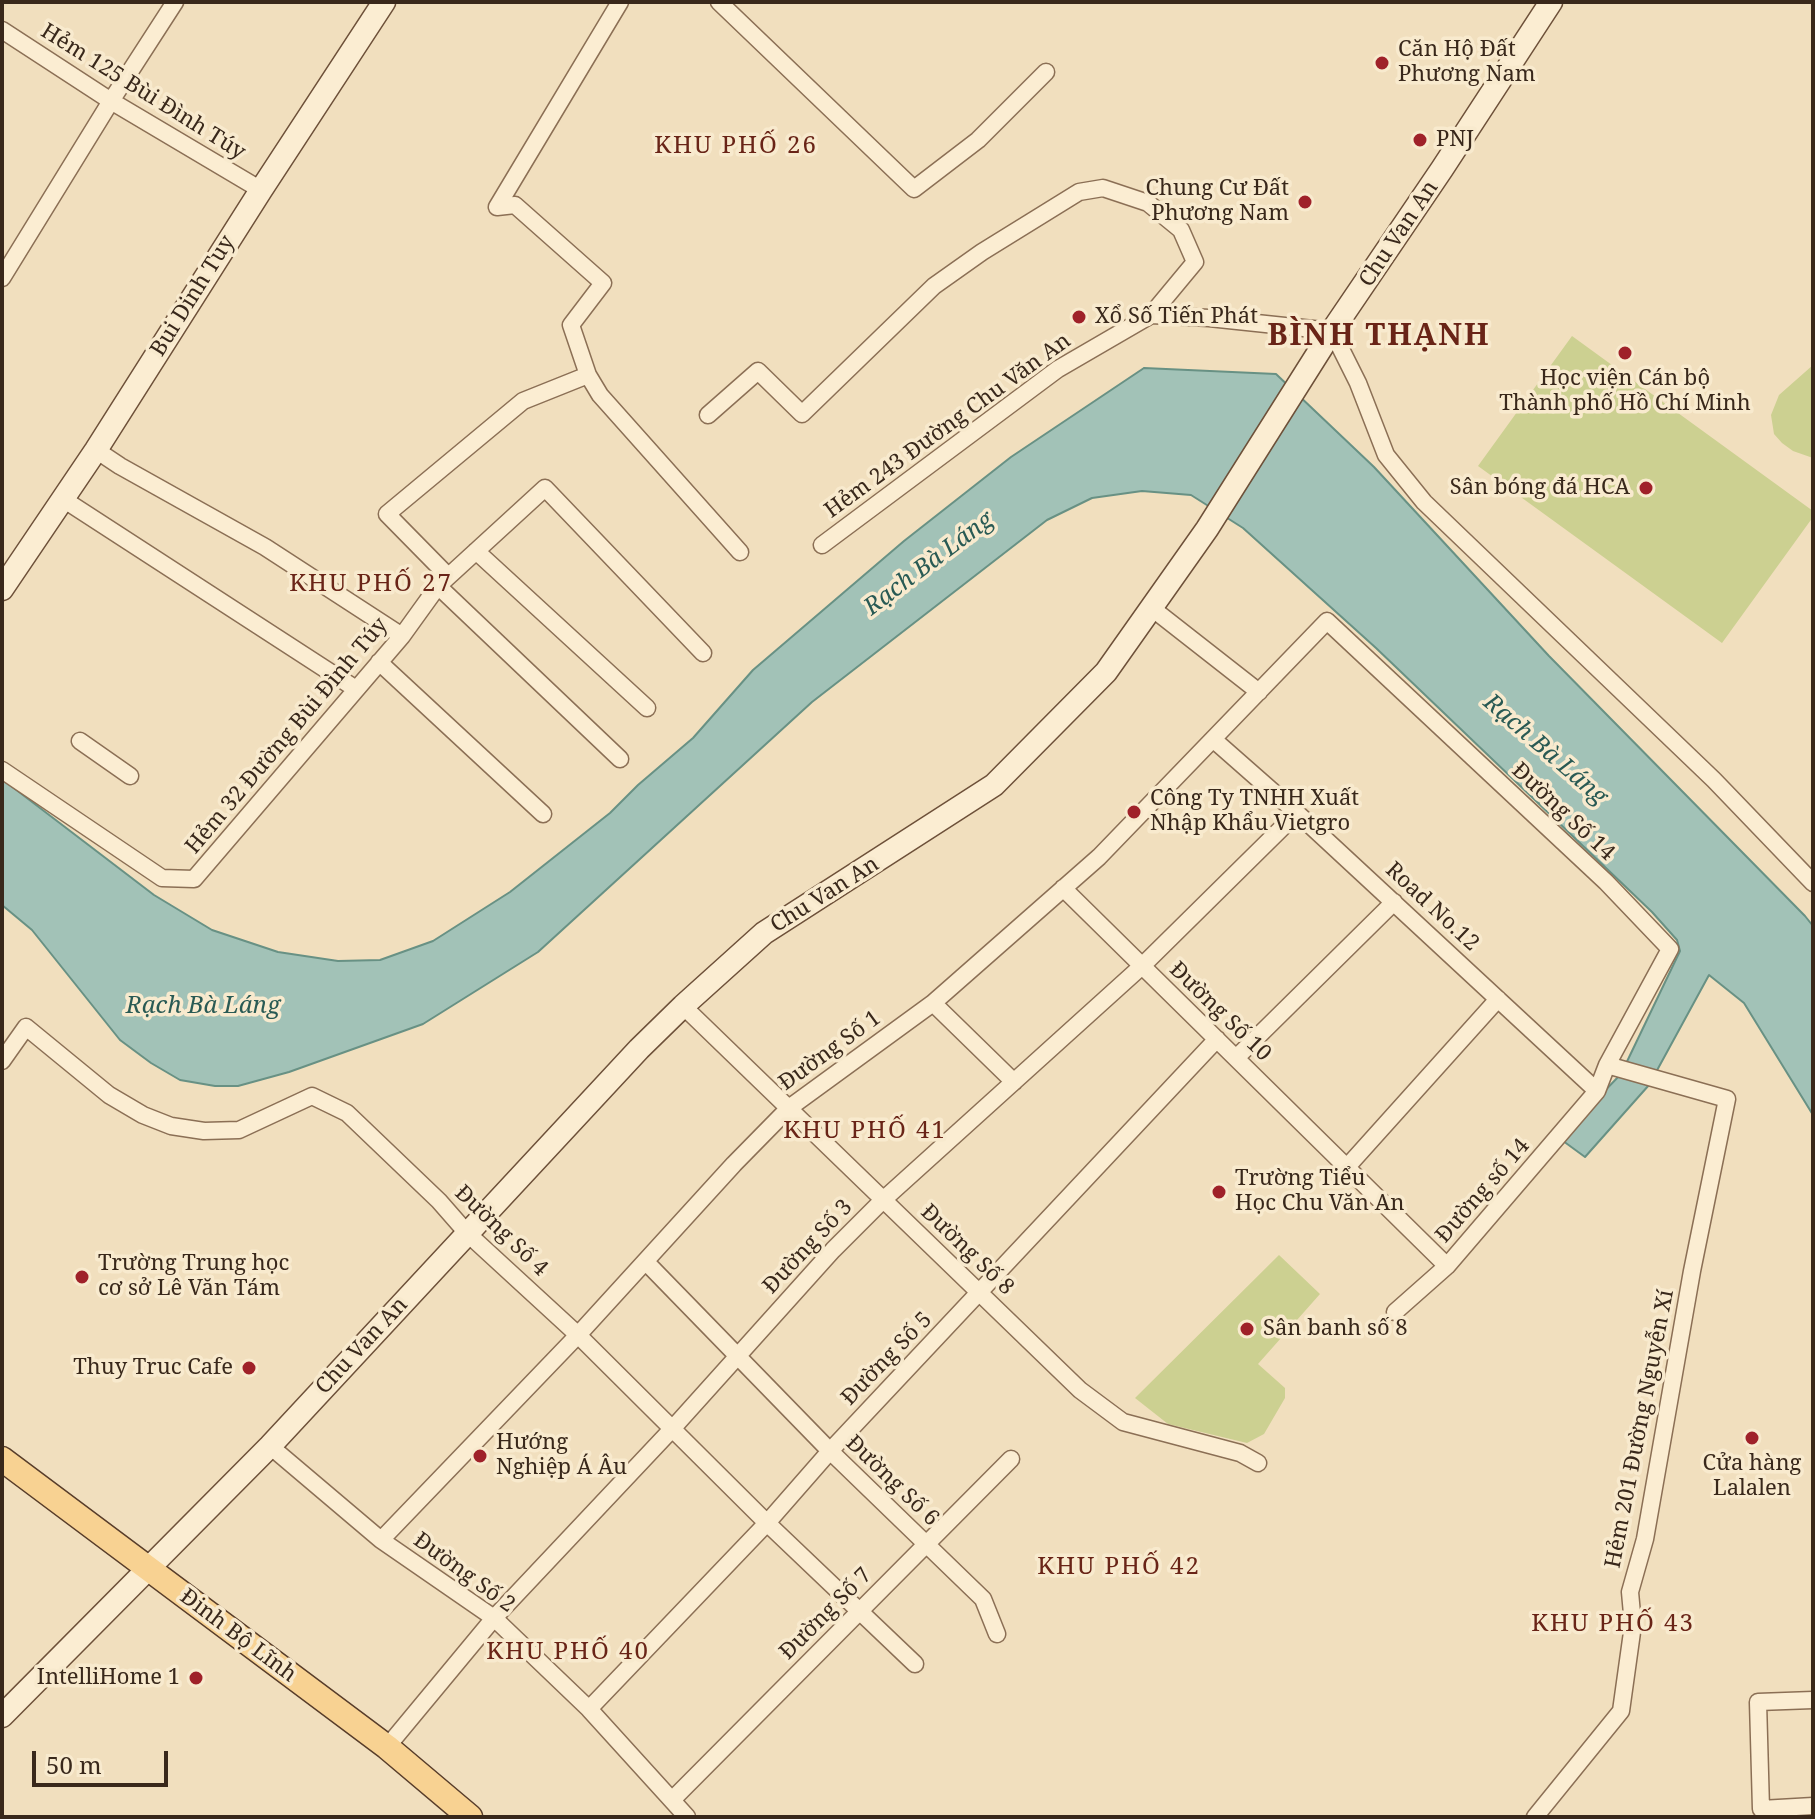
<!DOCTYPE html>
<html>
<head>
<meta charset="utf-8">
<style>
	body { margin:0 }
	#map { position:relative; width:1815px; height:1819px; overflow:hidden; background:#f1dfbe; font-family:"Noto Serif",serif }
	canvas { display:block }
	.frame { position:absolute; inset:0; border:4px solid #39281b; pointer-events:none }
	.scale { position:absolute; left:32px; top:1751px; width:136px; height:36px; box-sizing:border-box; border:4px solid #39281b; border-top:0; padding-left:10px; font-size:24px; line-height:28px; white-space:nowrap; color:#39281b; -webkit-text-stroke:6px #f8eace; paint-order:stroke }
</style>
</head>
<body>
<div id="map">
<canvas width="1815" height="1819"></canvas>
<div class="frame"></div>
<div class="scale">50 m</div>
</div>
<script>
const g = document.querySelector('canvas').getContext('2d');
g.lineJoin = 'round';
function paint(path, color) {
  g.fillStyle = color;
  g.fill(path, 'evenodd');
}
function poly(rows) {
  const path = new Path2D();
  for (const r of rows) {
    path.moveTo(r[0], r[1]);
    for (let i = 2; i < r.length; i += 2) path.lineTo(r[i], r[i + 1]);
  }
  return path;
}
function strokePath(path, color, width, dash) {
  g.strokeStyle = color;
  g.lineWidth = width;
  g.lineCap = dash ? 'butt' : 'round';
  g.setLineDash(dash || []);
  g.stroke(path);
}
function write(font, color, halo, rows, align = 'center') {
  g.font = font + ' "Noto Serif",serif';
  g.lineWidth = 7;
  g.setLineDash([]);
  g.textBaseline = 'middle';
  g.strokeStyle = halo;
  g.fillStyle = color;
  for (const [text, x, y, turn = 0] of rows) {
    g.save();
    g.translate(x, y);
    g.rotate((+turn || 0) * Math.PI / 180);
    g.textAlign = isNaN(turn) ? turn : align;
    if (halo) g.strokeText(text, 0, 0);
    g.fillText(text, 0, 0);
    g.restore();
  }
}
const green = poly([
	[1572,336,1813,511,1813,517,1722,643,1478,466],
	[1813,365,1813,458,1793,451,1782,443,1774,434,1771,415,1779,395],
	[1279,1255,1320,1294,1258,1364,1285,1388,1285,1398,1264,1434,1247,1443,1168,1424,1135,1398]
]);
const water = poly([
	[1144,368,1276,374,1374,467,1549,656,1805,916,1813,926,1813,1115,1744,1003,1709,975,1649,1085,1585,1157,1559,1138,1621,1074,1680,951,1677,940,1652,912,1376,648,1243,528,1191,495,1142,491,1092,498,1047,520,812,702,538,952,423,1024,289,1072,238,1086,215,1086,180,1080,151,1063,120,1040,32,930,2,905,2,779,154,895,212,930,278,952,338,961,380,960,433,941,510,892,610,813,638,785,693,738,753,670,904,541,1011,457,1144,368]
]);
const street = poly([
	[719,2,914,189,978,140,1046,72],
	[2,30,111,101,261,190],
	[497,207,515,205,603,283,571,325,588,375,600,395,740,552],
	[497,207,620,2],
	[2,278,111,101,175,2],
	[708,415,758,371,802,414,934,286,982,252,1079,192,1103,188,1148,203,1181,230,1195,262,1151,315],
	[96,450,120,466,265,547,402,636],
	[63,499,356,689],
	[822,545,1058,369,1151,315,1209,318,1332,331,1358,383,1386,455,1424,502,1714,780,1813,883],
	[476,551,647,708],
	[448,576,387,514,523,401,588,375],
	[438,586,620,759],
	[1153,609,1259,692],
	[379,662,543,814],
	[80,741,130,776],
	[2,770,162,878,194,879,402,636,438,586,545,488,703,653],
	[1063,888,1447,1266],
	[933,1003,1014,1082],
	[683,1006,1080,1390,1123,1422,1240,1453,1258,1463],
	[1236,1058,1394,902],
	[2,1061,26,1027,109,1095,143,1115,171,1126,204,1131,239,1130,312,1096,347,1113,439,1201,467,1233,578,1335,767,1523,915,1664],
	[1347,1167,1498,999],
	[646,1262,830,1451,983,1599,997,1634],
	[1395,1312,1447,1266,1597,1091],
	[270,1446,381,1540,494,1618,589,1709,687,1817],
	[381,1540,578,1335,734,1164,789,1108,933,1003,1099,857,1327,621,1606,882,1670,949,1607,1065,1597,1091,1297,813,1214,740],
	[1813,1700,1758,1702,1761,1809,1813,1806],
	[589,1709,767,1523,830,1451,1217,1039],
	[387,1747,494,1618,673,1428,833,1250,883,1200,1142,966,1297,813],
	[673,1799,1011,1459],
	[1535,1817,1621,1711,1633,1625,1630,1592,1645,1539,1692,1271,1727,1099,1607,1065]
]);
const secondary = poly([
	[2,589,96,450,261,190,384,2],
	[2,1716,270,1446,639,1049,683,1006,764,933,994,785,1106,672,1207,529,1332,331,1442,169,1551,2]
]);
const primary = poly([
	[2,1459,387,1747,470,1817]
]);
const markers = [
	[1382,63,8,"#9f2129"],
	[1420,140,8,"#9f2129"],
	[1305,202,8,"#9f2129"],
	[1079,317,8,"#9f2129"],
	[1625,353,8,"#9f2129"],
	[1646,488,8,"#9f2129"],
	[1134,812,8,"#9f2129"],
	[1219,1192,8,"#9f2129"],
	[82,1277,8,"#9f2129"],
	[1247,1329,8,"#9f2129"],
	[249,1368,8,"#9f2129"],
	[1752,1438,8,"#9f2129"],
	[480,1456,8,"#9f2129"],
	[196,1678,8,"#9f2129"]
];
const poiNames = [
	["Căn Hộ Đất",1398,50],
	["Phương Nam",1398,75],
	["PNJ",1436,140],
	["Chung Cư Đất",1289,189,"right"],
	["Phương Nam",1289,214,"right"],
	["Xổ Số Tiến Phát",1095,317],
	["Học viện Cán bộ",1625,379,"center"],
	["Thành phố Hồ Chí Minh",1625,404,"center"],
	["Sân bóng đá HCA",1630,488,"right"],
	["Công Ty TNHH Xuất",1150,799],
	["Nhập Khẩu Vietgro",1150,824],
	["Trường Tiểu",1235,1179],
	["Học Chu Văn An",1235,1204],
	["Trường Trung học",98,1264],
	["cơ sở Lê Văn Tám",98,1289],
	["Sân banh số 8",1263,1329],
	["Thuy Truc Cafe",233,1368,"right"],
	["Hướng",496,1443],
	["Nghiệp Á Âu",496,1468],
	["Cửa hàng",1752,1464,"center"],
	["Lalalen",1752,1489,"center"],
	["IntelliHome 1",180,1678,"right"]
];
const streetNames = [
	["Hẻm 125 Bùi Đình Túy",143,92,32],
	["Chu Van An",1399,234,-56],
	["Bui Dinh Tuy",193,296,-58],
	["Hẻm 243 Đường Chu Văn An",948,426,-36],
	["Hẻm 32 Đường Bùi Đình Túy",287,736,-50],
	["Đường Số 14",1563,812,43],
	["Chu Van An",825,895,-32],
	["Road No.12",1432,907,43],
	["Đường Số 10",1220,1012,44],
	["Đường Số 1",830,1051,-36],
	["Đường số 14",1483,1191,-49],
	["Đường Số 4",501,1231,44],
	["Đường Số 3",808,1247,-47],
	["Đường Số 8",967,1250,44],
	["Chu Van An",362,1346,-47],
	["Đường Số 5",887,1359,-46],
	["Hẻm 201 Đường Nguyễn Xí",1640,1429,-79],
	["Đường Số 6",892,1481,44],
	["Đường Số 2",464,1573,36],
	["Đường Số 7",826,1614,-45],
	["Đinh Bộ Lĩnh",238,1636,37]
];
const neighbourhoodNames = [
	["KHU PHỐ 26",736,146],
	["KHU PHỐ 27",371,584],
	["KHU PHỐ 41",865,1131],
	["KHU PHỐ 42",1119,1567],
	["KHU PHỐ 43",1613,1624],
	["KHU PHỐ 40",568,1652]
];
const waterNames = [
	["Rạch Bà Láng",929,564,-37],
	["Rạch Bà Láng",1545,750,41],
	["Rạch Bà Láng",203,1006]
];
const districtNames = [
	["BÌNH THẠNH",1379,336]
];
paint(green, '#ccd091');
paint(water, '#a2c2b7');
strokePath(water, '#689184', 2);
strokePath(street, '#8b6f55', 19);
strokePath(secondary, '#6d5039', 25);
strokePath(primary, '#583d2a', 27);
strokePath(street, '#fbedd2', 16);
strokePath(secondary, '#fbedd2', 22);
strokePath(primary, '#f8d292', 24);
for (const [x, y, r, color] of markers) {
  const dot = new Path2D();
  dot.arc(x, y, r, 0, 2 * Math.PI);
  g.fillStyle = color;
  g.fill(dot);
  strokePath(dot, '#f8eace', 3);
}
write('22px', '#39281b', '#f8eace', poiNames, 'left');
write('22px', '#39281b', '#f8eace', streetNames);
g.letterSpacing = '2px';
write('24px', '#692417', '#f8eace', neighbourhoodNames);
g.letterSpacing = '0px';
write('italic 24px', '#295a54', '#f8eace', waterNames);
g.letterSpacing = '2px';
write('bold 30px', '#692417', '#f8eace', districtNames);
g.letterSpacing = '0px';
</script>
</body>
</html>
